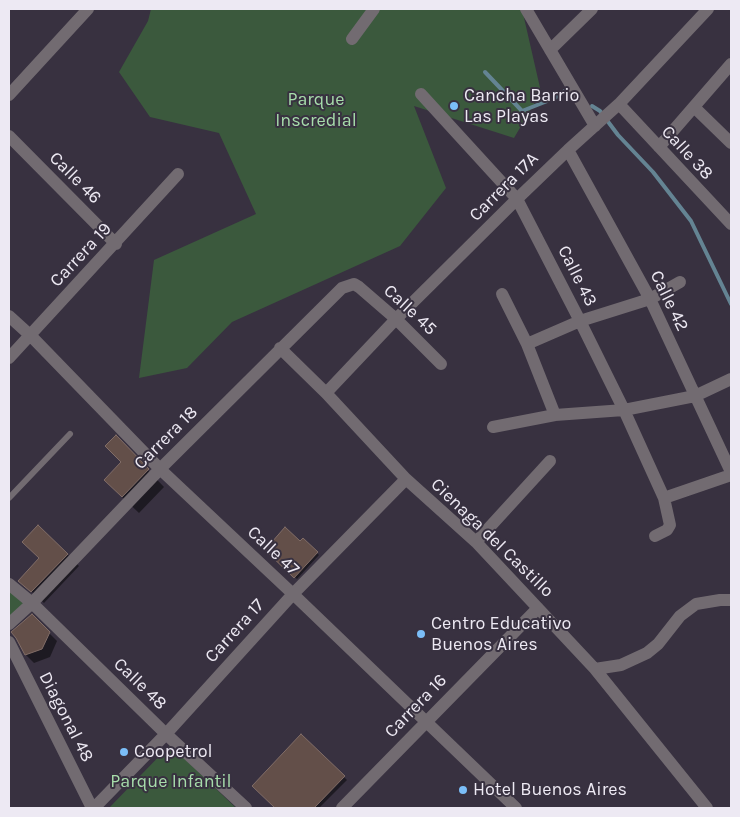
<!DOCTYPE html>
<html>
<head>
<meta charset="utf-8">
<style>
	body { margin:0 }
	#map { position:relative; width:740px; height:817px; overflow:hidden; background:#383140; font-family:Karla,sans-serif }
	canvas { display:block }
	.frame { position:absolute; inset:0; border:10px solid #ede9f3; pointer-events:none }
</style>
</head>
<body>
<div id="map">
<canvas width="740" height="817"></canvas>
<div class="frame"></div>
</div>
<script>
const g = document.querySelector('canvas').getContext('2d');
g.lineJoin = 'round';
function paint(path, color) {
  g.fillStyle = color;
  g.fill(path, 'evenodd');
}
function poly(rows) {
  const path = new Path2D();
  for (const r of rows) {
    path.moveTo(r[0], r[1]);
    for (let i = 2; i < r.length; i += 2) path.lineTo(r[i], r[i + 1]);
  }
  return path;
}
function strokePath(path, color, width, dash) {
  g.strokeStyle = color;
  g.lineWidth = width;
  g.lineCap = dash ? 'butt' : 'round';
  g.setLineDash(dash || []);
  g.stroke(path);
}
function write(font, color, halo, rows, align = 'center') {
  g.font = font + ' Karla,sans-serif';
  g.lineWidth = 4;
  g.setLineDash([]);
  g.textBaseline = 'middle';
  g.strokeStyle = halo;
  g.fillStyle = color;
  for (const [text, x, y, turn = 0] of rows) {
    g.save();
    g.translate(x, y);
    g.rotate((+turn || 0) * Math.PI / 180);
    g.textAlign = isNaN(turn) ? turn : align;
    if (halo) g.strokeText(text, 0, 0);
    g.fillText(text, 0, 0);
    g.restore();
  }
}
const green = poly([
	[151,9,522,9,541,92,514,138,414,106,446,188,400,246,232,322,187,368,139,378,154,260,256,214,219,133,150,117,119,72,148,21],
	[9,585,27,601,9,617],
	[170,745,236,808,109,808]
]);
const shadow = poly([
	[116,437,164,487,139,513,122,497,123,462],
	[303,540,319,555,297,579,267,550,300,543],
	[67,554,79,566,44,603,20,581],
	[32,616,57,641,50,657,34,663,26,655,17,638],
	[301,735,347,780,319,808,277,808,253,786]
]);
const stream = poly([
	[485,72,522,111,555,98,566,90],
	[592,106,600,111,618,135,653,172,691,221,731,304]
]);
const building = poly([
	[116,435,149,469,122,497,104,480,121,462,105,446,116,435],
	[38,525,68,554,31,592,18,581,39,558,22,542,38,525],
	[285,527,300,541,303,538,318,552,294,578,265,550,285,527],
	[32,614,50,632,42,649,25,655,16,638,11,632,32,614],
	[301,734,345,776,314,808,275,808,252,786,301,734]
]);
const service = poly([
	[9,498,70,434]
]);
const minor = poly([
	[526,9,595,126],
	[352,39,374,9],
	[550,50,592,9],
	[421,94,517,199,580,321,624,410,664,498,670,525,667,530,655,536],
	[9,95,88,9],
	[619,104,731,224],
	[694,107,731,143],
	[9,136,116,244],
	[659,147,731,64],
	[568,150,650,299,731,472],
	[502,294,527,344,555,415],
	[9,316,31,336,160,469,293,594,516,808],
	[527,344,580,321,650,299,680,282],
	[280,348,326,393,406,479,476,542,595,669,707,808],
	[9,358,178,174],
	[326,393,396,319,517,199,568,150,619,104,708,9],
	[493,427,555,415,624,410,695,396,731,379],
	[664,498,731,475],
	[476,542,550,461],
	[9,584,32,603,166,734,246,808],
	[9,624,32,603,160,469,342,288,354,284,359,287,396,319,441,364],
	[9,642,92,808],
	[595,669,621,665,647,653,658,644,680,616,696,604,720,600,731,600],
	[94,808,166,734,293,594,406,479],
	[342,808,538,608]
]);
const markers = [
	[454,106,5,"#7bbef8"],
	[421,634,5,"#7bbef8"],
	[124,752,5,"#7bbef8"],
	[463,790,5,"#7bbef8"]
];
const poiNames = [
	["Cancha Barrio",464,96],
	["Las Playas",464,117],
	["Centro Educativo",431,624],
	["Buenos Aires",431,645],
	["Coopetrol",134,752],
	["Hotel Buenos Aires",473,790]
];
const parkNames = [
	["Parque",316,100],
	["Inscredial",316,121],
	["Parque Infantil",171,782]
];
const streetNames = [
	["Calle 38",687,153,47],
	["Calle 46",75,178,45],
	["Carrera 17A",504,187,-45],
	["Carrera 19",81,255,-47],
	["Calle 43",577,276,63],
	["Calle 42",669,301,64],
	["Calle 45",410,310,43],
	["Carrera 18",166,438,-45],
	["Cienaga del Castillo",492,538,44],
	["Calle 47",273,551,43],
	["Carrera 17",235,631,-48],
	["Calle 48",140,684,44],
	["Carrera 16",416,706,-46],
	["Diagonal 48",66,717,63]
];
paint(green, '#3b593d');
paint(shadow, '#0007');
strokePath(stream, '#648493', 4);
paint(building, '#634f49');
strokePath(building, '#816d67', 1);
strokePath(service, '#726b71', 6);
strokePath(minor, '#726b71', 12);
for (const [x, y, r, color] of markers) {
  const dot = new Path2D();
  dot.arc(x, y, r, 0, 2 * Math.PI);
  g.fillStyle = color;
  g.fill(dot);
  strokePath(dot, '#383140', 2);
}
write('18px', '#ede9f3', '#383140', poiNames, 'left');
write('18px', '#a7ddab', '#383140', parkNames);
write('18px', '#ede9f3', '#383140', streetNames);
</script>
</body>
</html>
